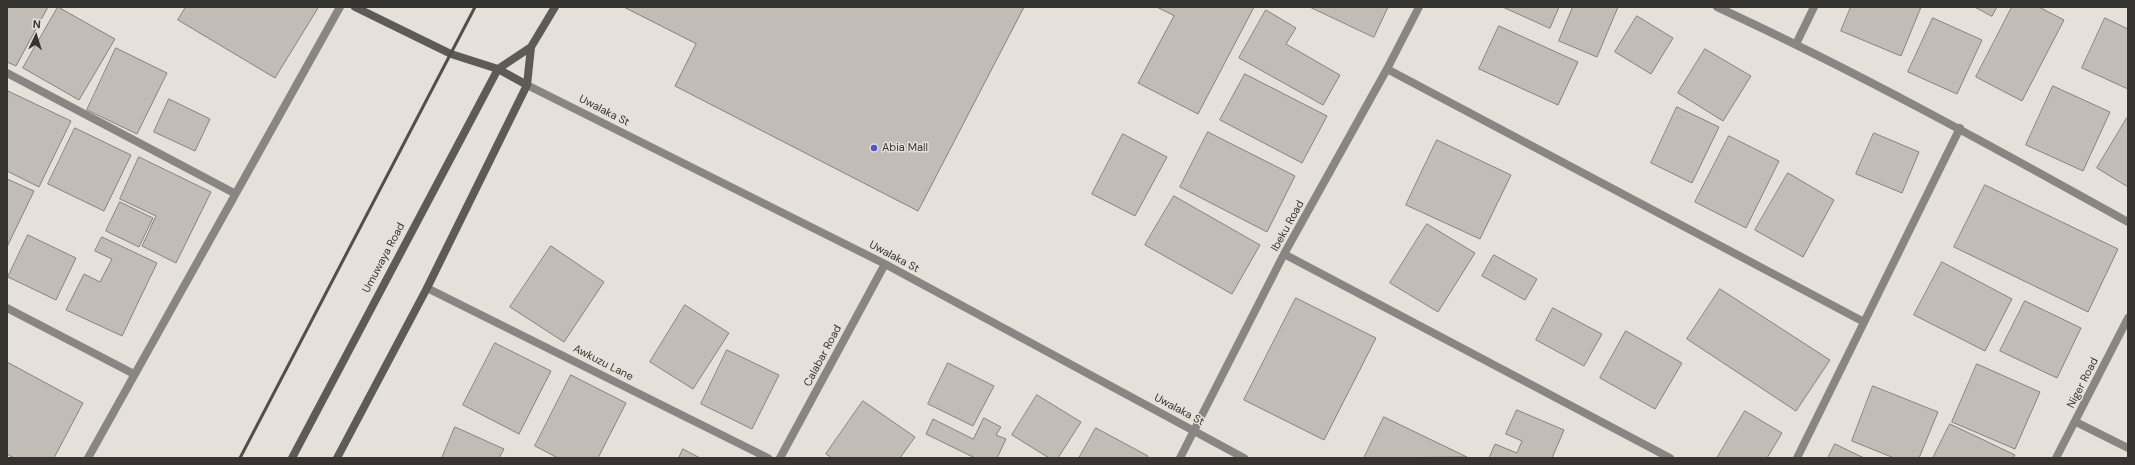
<!DOCTYPE html>
<style>
body{margin:0}
#map{position:relative;width:2135px;height:465px;overflow:hidden;background:#e6e0da;font-family:"DM Sans",sans-serif}
canvas{display:block}
.frame{position:absolute;inset:0;border:8px solid #363431;pointer-events:none}
.north{position:absolute;left:16px;top:16px;width:40px;height:40px;-webkit-text-stroke:3px #e6e0da;paint-order:stroke;rotate:4deg;font-size:11px;font-weight:700;line-height:16px;text-align:center;color:#363431}
.north::after{content:'';display:block;margin:auto;width:14px;height:18px;background:#363431;clip-path:polygon(50% 0,100% 100%,50% 72%,0 100%)}
</style>
<div id="map">
<canvas width="2135" height="465"></canvas>
<div class="frame"></div>
<div class="north">N</div>
</div>
<script>
const context = document.querySelector('canvas').getContext('2d');
context.lineJoin = 'round';
function fill(path, color) { context.fillStyle = color; context.fill(path, 'evenodd'); }
function trace(path, color, width, dash) { context.strokeStyle = color; context.lineWidth = width; context.lineCap = dash ? 'butt' : 'round'; context.setLineDash(dash || []); context.stroke(path); }
function label(font, color, halo, rows, align = 'center') {
  context.font = font + ' "DM Sans",sans-serif'; context.lineWidth = 3; context.setLineDash([]); context.textBaseline = 'middle'; context.strokeStyle = halo; context.fillStyle = color; for (const [text, x, y, turn = 0] of rows) {
    context.save(); context.translate(x, y); context.rotate((+turn || 0) * Math.PI / 180); context.textAlign = isNaN(turn) ? turn : align; if (halo) context.strokeText(text, 0, 0); context.fillText(text, 0, 0); context.restore();
  }
}
const building = new Path2D(`
 M7,7H48L16,66L7,62Z
 M58,7L115,39L79,100L23,68Z
 M186,7H317L318,8L275,78L178,20Z
 M624,7H1024L918,211L675,86L696,44Z
 M1157,7H1254L1198,114L1138,83L1174,16Z
 M1310,7H1388L1374,37Z
 M1503,7H1559L1550,28Z
 M1573,7H1618L1597,57L1559,41Z
 M1851,7H1921L1901,56L1841,31Z
 M1975,7H1997L1992,16Z
 M2012,7H2039L2064,20L2022,101L1976,77Z
 M1266,10L1296,28L1286,44L1340,75L1323,105L1239,58Z
 M1637,16L1673,38L1651,74L1615,52Z
 M1933,18L1982,40L1957,94L1908,72Z
 M2105,18L2128,29V89L2082,68Z
 M1499,26L1578,62L1558,105L1479,69Z
 M116,48L167,73L137,134L87,110Z
 M1705,49L1751,76L1723,121L1678,93Z
 M1245,74L1327,116L1302,163L1220,120Z
 M2053,86L2110,112L2083,171L2026,145Z
 M8,91L71,121L39,187L7,171Z
 M169,99L210,119L195,151L154,132Z
 M1677,107L1719,127L1692,183L1651,163Z
 M2127,118L2128,119V187L2097,168Z
 M75,128L131,155L104,211L48,184Z
 M1208,132L1295,176L1267,232L1180,187Z
 M1874,133L1919,152L1902,193L1856,174Z
 M1123,134L1167,157L1135,216L1092,194Z
 M1729,136L1779,161L1746,228L1695,202Z
 M1437,140L1511,175L1480,239L1406,205Z
 M139,157L211,192L176,263L142,246L156,216L120,199Z
 M1788,173L1834,200L1803,257L1755,230Z
 M7,179L34,191L7,247Z
 M1985,185L2118,249L2088,312L1954,247Z
 M1174,196L1260,245L1232,294L1145,245Z
 M120,202L153,218L139,247L106,231Z
 M1427,224L1475,253L1438,312L1390,283Z
 M28,235L76,258L56,300L8,277Z
 M102,237L157,263L122,336L66,310L84,274L100,282L112,259L95,251Z
 M551,246L604,282L564,342L510,307Z
 M1494,255L1537,279L1525,300L1482,276Z
 M1942,262L2012,299L1985,351L1914,315Z
 M1720,289L1830,360L1796,411L1687,339Z
 M1296,298L1376,338L1324,440L1244,400Z
 M2025,301L2081,328L2057,378L2000,351Z
 M685,305L729,333L693,389L650,362Z
 M1553,308L1602,334L1584,366L1536,340Z
 M1626,331L1682,363L1655,409L1600,378Z
 M495,343L551,371L519,434L463,405Z
 M727,350L779,375L752,429L701,404Z
 M7,362L83,403L54,458H14L7,454Z
 M948,363L994,386L973,426L928,404Z
 M1977,364L2040,392L2015,449L1952,422Z
 M571,375L626,403L598,458H558L535,446Z
 M1873,386L1938,412L1919,458H1894L1852,441Z
 M1037,395L1081,422L1058,458H1049L1012,435Z
 M863,401L915,437L900,458H832L826,454Z
 M1517,410L1564,430L1552,458H1489L1495,444L1517,453L1522,441L1506,434Z
 M1745,411L1782,433L1767,458H1717Z
 M1384,417L1467,457L1364,458Z
 M984,418L1001,427L996,435L1006,439L997,458H975L926,434L933,419L973,439Z
 M1950,424L2015,455L2013,458H1933Z
 M455,427L504,449L499,458H442Z
 M1096,428L1148,456L1147,458H1079Z
 M1835,444L1864,458H1828Z
 M683,449L700,458H679Z`);
fill(building, '#c2bcb7');
trace(building, '#87817c', 1);
trace(new Path2D(`
 M1717,7C1858,72 1993,147 2128,222
 M1796,44L1814,7
 M1387,69L1864,322
 M7,73L234,193
 M527,85L885,264L1244,458
 M1284,254L1670,458
 M427,288L768,458
 M7,308L134,374
 M2076,422L2128,448
 M88,458L340,7
 M780,458L885,264
 M1180,458L1284,254L1387,69L1419,7
 M1797,458L1960,128
 M2056,458L2128,318`), '#888583', 8);
trace(new Path2D(`
 M355,7L451,54L498,69L527,85
 M292,458L498,69L531,47
 M337,458L427,288L527,85L531,47L555,7`), '#5e5a57', 8);
trace(new Path2D(`
 M240,458L475,7`), '#524f4b', 3);
for (const [x, y, r, color] of [
 [874,148,4,"#4f55cc"]
]) { const dot = new Path2D(); dot.arc(x, y, r, 0, 2 * Math.PI); context.fillStyle = color; context.fill(dot); trace(dot, '#e6e0da', 1.5); }
label('11px', '#363431', '#e6e0da', [
 ["Uwalaka St",604,111,27],
 ["Ibeku Road",1288,226,-61],
 ["Uwalaka St",894,257,28],
 ["Umuwaya Road",384,258,-62],
 ["Calabar Road",823,356,-62],
 ["Awkuzu Lane",603,363,27],
 ["Niger Road",2083,383,-63],
 ["Uwalaka St",1179,410,28]
]);
label('11px', '#363431', '#e6e0da', [
 ["Abia Mall",882,148]
], 'left');
</script>
